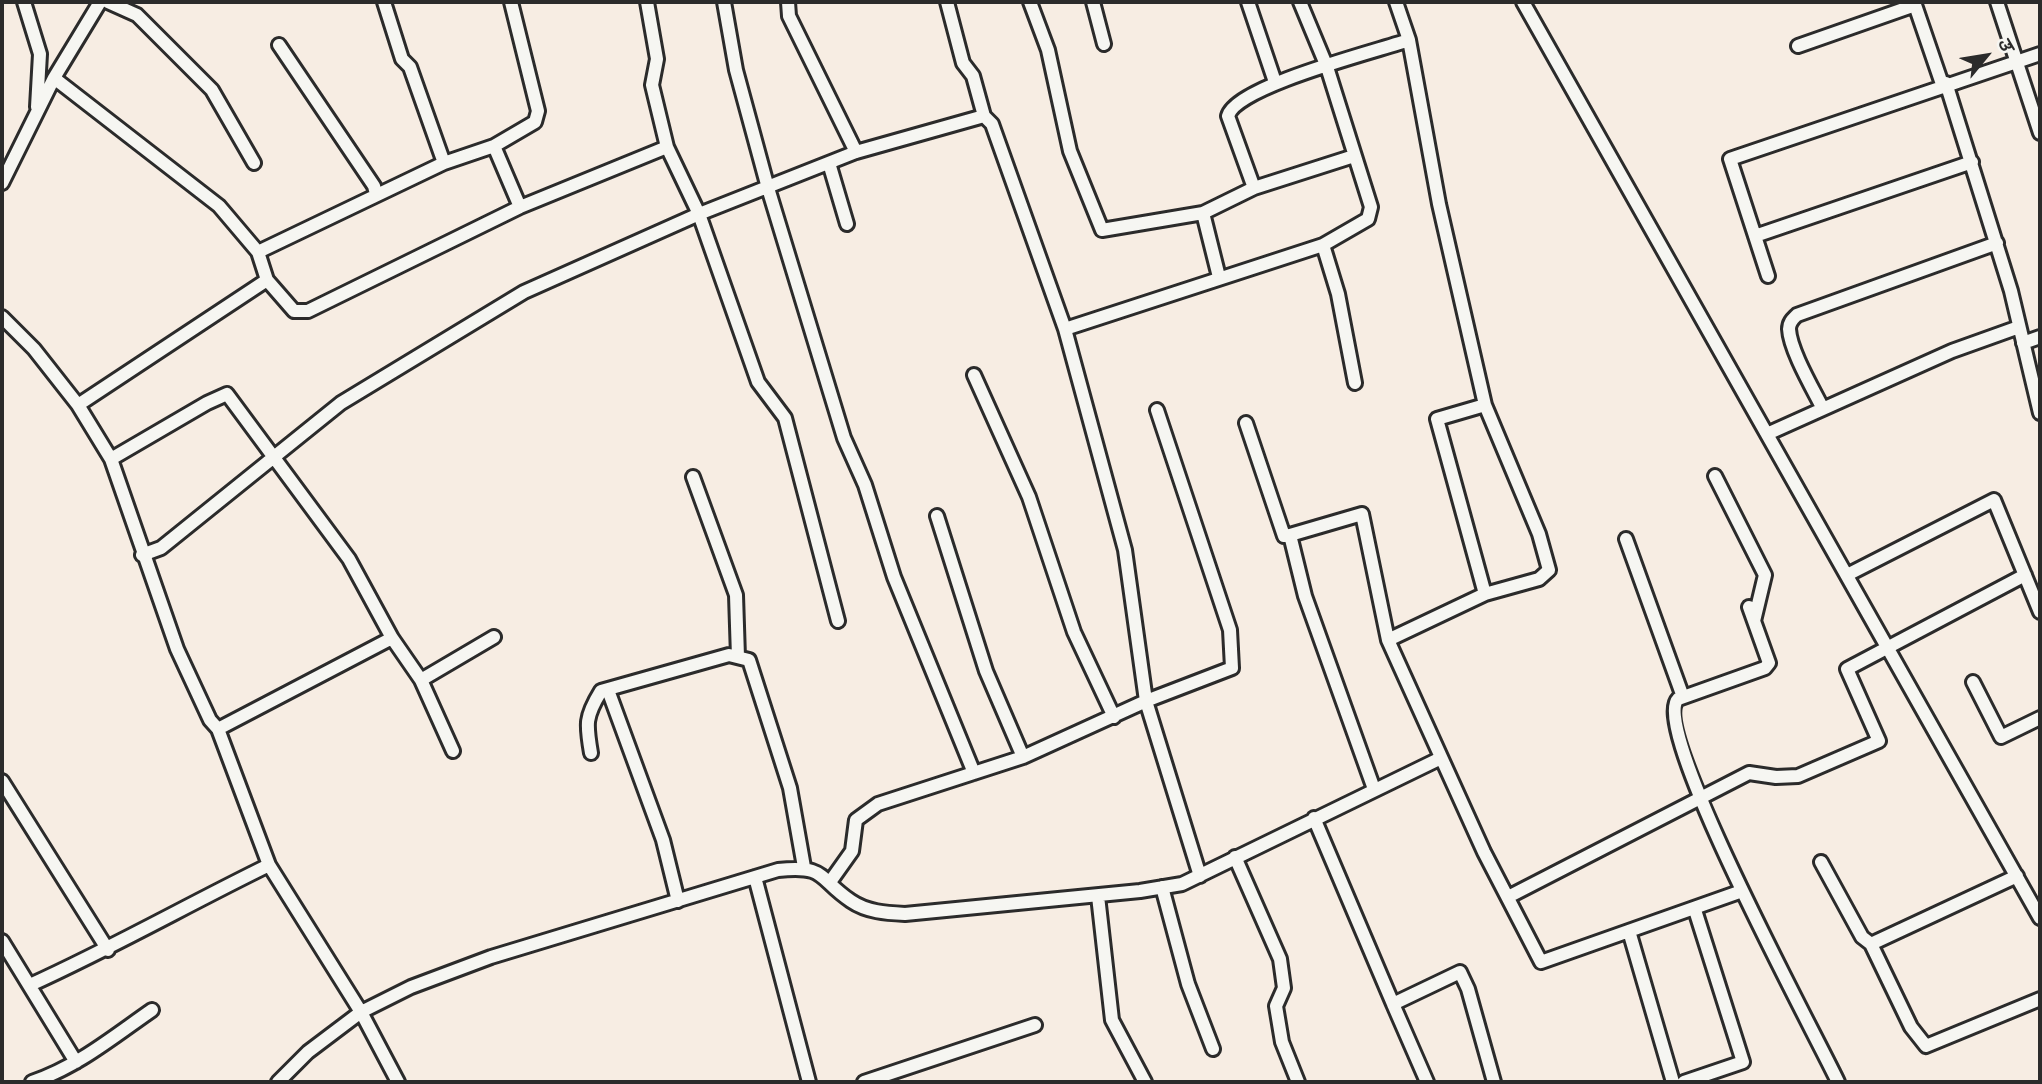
<!DOCTYPE html>
<meta charset="utf-8">
<style>
body{margin:0}
#map{position:relative;width:2042px;height:1084px;overflow:hidden;background:#f7ede3;font-family:Kalam,"Playpen Sans Deva",sans-serif}
canvas{display:block}
.frame{position:absolute;inset:0;border:4px solid #2b2b2b;pointer-events:none}
.north{position:absolute;left:1951px;top:21px;width:70px;height:70px;-webkit-text-stroke:5px #f6f6f2;paint-order:stroke;rotate:60deg;font-size:19px;font-weight:700;line-height:28px;text-align:center;color:#2b2b2b}
.north::after{content:'';display:block;margin:auto;width:24px;height:32px;background:#2b2b2b;clip-path:polygon(50% 0,100% 100%,50% 72%,0 100%)}
</style>
<div id="map">
<canvas width="2042" height="1084"></canvas>
<div class="frame"></div>
<div class="north">उ</div>
</div>
<script>
const context = document.querySelector('canvas').getContext('2d');
context.lineJoin = 'round';
function trace(path, color, width, dash) { context.strokeStyle = color; context.lineWidth = width; context.lineCap = dash ? 'butt' : 'round'; context.setLineDash(dash || []); context.stroke(path); }
const street = new Path2D(`
 M24,2L40,54L37,107
 M108,2L137,15L212,90L254,163
 M384,2L402,59L410,67L444,163
 M647,2L657,59L652,85L667,147L699,214L758,382L785,418L838,621
 M724,2L736,70L768,188L844,438L865,485L894,577L974,773
 M788,2L789,16L856,152
 M947,2L963,63L973,76L984,116L992,124L1065,329L1125,550L1146,701L1200,876
 M1030,2L1048,50L1070,151L1102,230L1203,213L1254,188L1354,156
 M1093,2L1104,44
 M1248,2L1275,82
 M1300,2L1327,67L1371,207L1368,219L1323,245
 M1523,2L2040,918
 M1914,2L1942,84
 M1997,2L2040,133
 M279,45L374,186L376,194
 M1798,46L1915,5
 M54,78L219,206L258,252L267,280L294,311H308L520,207L667,147
 M1946,83L2011,291L2040,413
 M494,146L520,207
 M829,163L847,224
 M2,183L54,78L100,2
 M1254,188L1228,116C1236,86 1377,51 1409,40
 M1203,213L1219,277
 M1755,236L1972,162
 M258,252L444,163L494,146L535,122L538,111L511,2
 M1768,276L1730,159L2040,54
 M2,317L34,349L78,405L111,459L177,649L210,720L218,729L269,865L361,1012L398,1082
 M1065,329L1323,245L1338,294L1355,383
 M2023,343L2040,337
 M974,375L1029,497L1074,632L1114,717
 M78,405L267,280
 M1823,409C1813,389 1790,350 1789,329C1789,322 1793,319 1797,315L1997,243
 M1246,423L1284,536L1290,535
 M1767,434L1952,351L2019,327
 M111,459L207,403L227,394L349,559L392,638L421,680L453,751
 M1715,476L1765,575L1754,621
 M693,477L736,595L738,657
 M937,516L986,671L1023,757
 M1626,539L1683,697
 M142,555L161,548L341,403L524,292L699,214L856,152L984,116
 M1847,575L1994,500L2040,612
 M1485,594L1437,419L1485,405
 M1749,607L1769,663L1765,668L1678,699C1649,728 1816,1035 1838,1082
 M1388,640L1485,594L1539,579L1549,570L1539,534L1485,405L1439,204L1409,40L1396,2
 M421,680L494,637
 M1973,682L2001,737L2040,718
 M608,690L663,840L678,901
 M218,729L392,638
 M591,753C586,724 585,717 601,691L729,655L749,660L790,788L804,867
 M2,781L108,950
 M1374,789L1305,596L1290,535L1362,514L1388,640L1484,852L1541,962L1742,891
 M1314,818L1393,1004L1460,972L1468,989L1494,1082
 M1235,857L1280,959L1284,988L1276,1006L1282,1042L1298,1082
 M1821,862L1862,937L1871,944L1911,1027L1926,1046L2040,999
 M755,877L809,1082
 M830,882L852,851L856,820L878,804L1023,757L1146,701L1232,668L1230,630L1157,410
 M1162,887L1188,984L1213,1049
 M1098,896L1112,1020L1145,1082
 M1508,897L1749,773L1776,777L1798,776L1879,741L1847,669L2025,575
 M1629,931L1673,1082
 M2,941L76,1062
 M1871,944L2017,876
 M30,985C112,948 189,904 269,865
 M1393,1004L1427,1082
 M32,1082C77,1067 113,1037 152,1010
 M278,1082L308,1052L361,1012L411,987L491,957L778,870C827,865 817,878 851,901C867,912 886,913 905,914L1140,891L1182,884L1441,758
 M864,1082L1035,1025
 M1684,1082L1743,1062L1695,910`);
trace(street, '#2b2b2b', 18);
trace(street, '#f6f6f2', 12);
</script>
